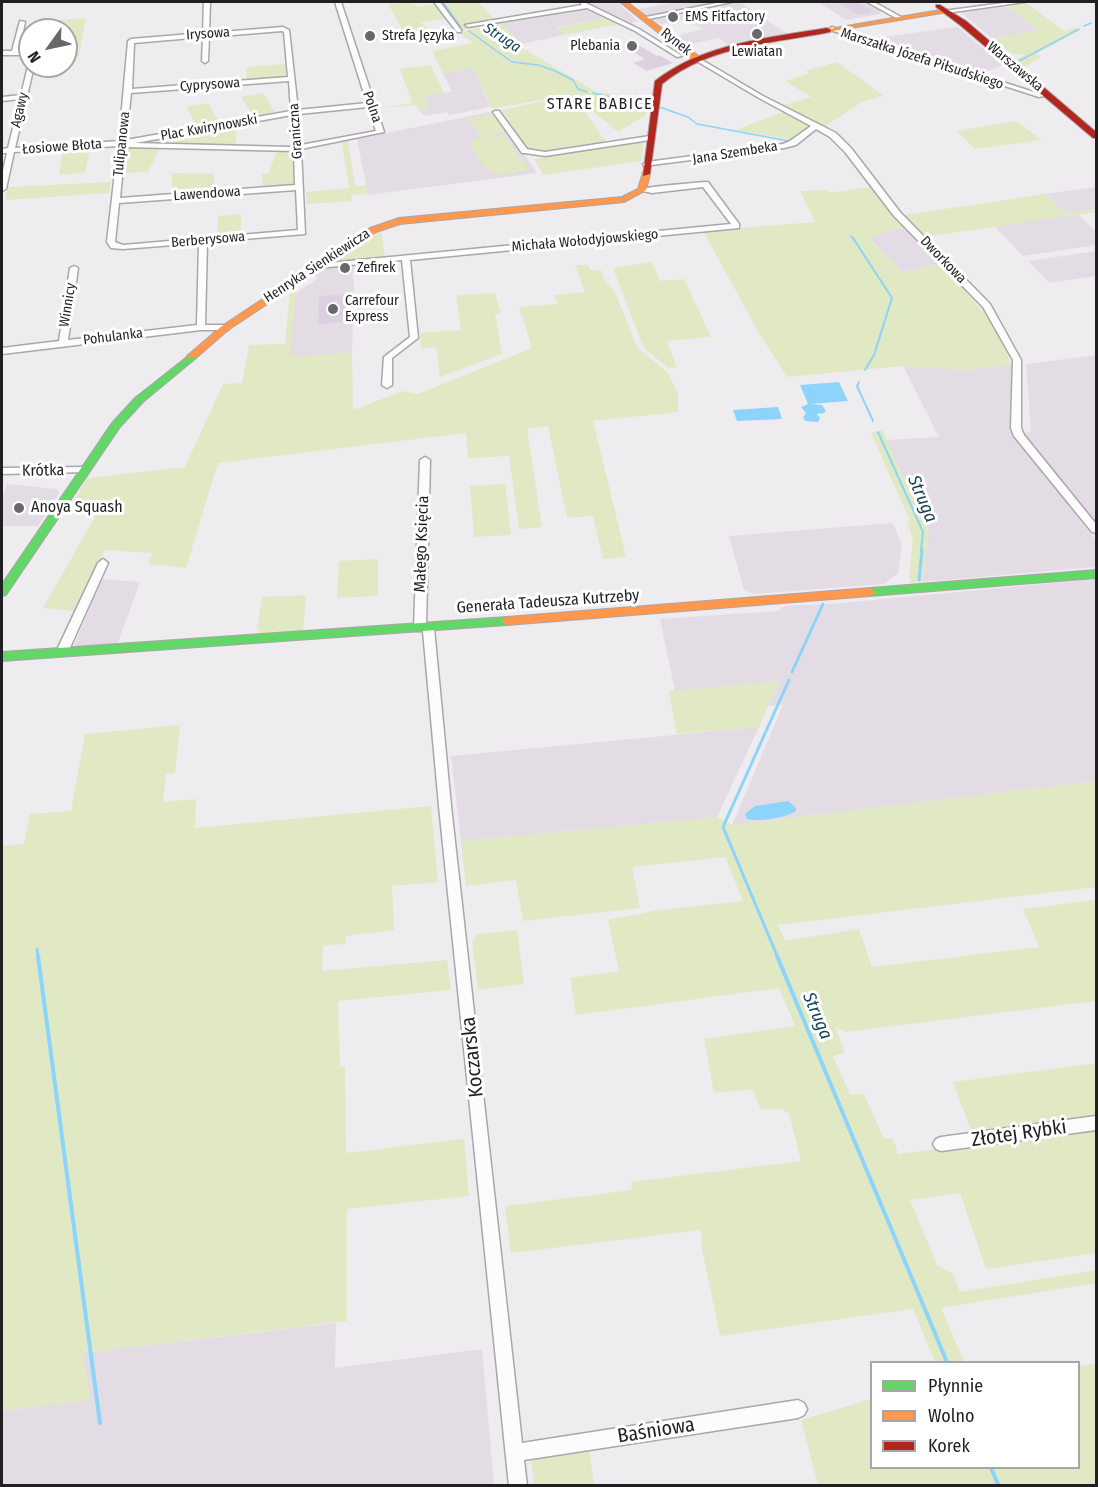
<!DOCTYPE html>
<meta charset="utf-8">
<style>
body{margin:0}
#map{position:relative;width:1098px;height:1487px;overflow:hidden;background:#efecf0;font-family:"Fira Sans Condensed",sans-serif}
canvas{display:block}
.frame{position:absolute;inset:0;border:3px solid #211f22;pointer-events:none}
.legend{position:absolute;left:870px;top:1361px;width:210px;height:108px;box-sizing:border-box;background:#fff;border:2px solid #a6a5a7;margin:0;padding:8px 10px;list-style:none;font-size:18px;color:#211f22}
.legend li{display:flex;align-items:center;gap:12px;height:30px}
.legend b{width:30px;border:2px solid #a6a5a7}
.north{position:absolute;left:18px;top:18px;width:60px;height:60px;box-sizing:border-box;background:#fff;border:2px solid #a6a5a7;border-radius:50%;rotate:237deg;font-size:16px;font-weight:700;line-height:24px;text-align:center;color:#211f22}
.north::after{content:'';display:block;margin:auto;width:21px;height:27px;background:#69676a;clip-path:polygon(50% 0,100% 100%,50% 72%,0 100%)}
</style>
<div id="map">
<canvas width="1098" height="1487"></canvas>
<div class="frame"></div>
<ul class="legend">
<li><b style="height:8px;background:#63d668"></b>Płynnie</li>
<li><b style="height:8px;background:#ff974d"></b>Wolno</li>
<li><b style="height:8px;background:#b3261e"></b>Korek</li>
</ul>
<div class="north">N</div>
</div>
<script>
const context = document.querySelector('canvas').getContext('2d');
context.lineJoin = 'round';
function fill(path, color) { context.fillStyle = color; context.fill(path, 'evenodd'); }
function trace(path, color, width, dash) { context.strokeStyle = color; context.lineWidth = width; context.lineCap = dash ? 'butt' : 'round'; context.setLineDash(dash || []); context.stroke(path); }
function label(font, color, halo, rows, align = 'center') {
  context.font = font + ' "Fira Sans Condensed",sans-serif'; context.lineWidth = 6; context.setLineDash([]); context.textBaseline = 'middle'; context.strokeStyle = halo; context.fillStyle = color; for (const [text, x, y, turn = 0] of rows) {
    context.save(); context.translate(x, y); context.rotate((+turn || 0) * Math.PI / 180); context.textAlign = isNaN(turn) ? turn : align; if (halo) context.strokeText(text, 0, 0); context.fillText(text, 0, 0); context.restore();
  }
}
fill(new Path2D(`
 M594,2H617L638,21L630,24L586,3Z
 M677,2H722L648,16L638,9Z
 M740,2L788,34L729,46L719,38L687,45L675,36L703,29L686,19L660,24L654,20Z
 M818,2H866L881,10L880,14L846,20Z
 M1003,7L1011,9L1039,31L992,38L960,12Z
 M589,9L607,18L557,27L564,35L522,44L500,23Z
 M958,27L1002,65L981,74L875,38Z
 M470,68L475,71L490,107L450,115L447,112L425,116L422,114L419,110L428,108L424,95L452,92L443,74Z
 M495,111L537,173L368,195L357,139Z
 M1096,187V209L1065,213L1045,194Z
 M1078,214L1096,232V245L1023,256L994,226Z
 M898,228L909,230L942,264L902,272L869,238Z
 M1096,251V276L1049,283L1028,261Z
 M355,264V273H352L354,281L352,353L289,356L295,298L300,290L318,278L313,275L327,266Z
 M1096,355V525L1022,433L1031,432L1026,364Z
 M1011,365L1016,433L1022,445L1096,541V567L922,582L929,532L886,440L939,437L903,366L965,370Z
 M7,484L56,489L59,493L38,526H2V499Z
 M893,523L902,544L898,573L884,584L754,594L744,590L729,536Z
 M102,579L140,582L117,645L76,647L75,643Z
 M1096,579V781L732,825L783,705L768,706L779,681L675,691L660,619L778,611L784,606L831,604Z
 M759,727L717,817L461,841L451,756Z
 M336,1323L335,1368L482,1349L494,1485H2V1411L89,1400L83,1353Z`), '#e3dce5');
fill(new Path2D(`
 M413,2L417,7L437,4L446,18L419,23L424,24L431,34L407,38L388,4Z
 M440,2H478L495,20L467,24L469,28L463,31Z
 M1028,4L1065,32L1077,27L1081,30L1035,54L1041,57L1025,67L1016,60L1025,54H1012L992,38L1038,31L1011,9L1003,7Z
 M86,18L79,56L66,57V30H45L47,21Z
 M607,18L619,24L564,35L556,28Z
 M501,24L522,44L519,46L595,91L649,103L646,115L618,132L583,103H579L606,142L541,152L527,149L502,110L547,100L545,99L492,109L475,71L470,68L443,74L432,51L473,43L460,34L471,29Z
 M837,62L884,96L862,102L824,127L781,106L811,97L785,81L810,73L805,71Z
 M285,64L286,75L281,78L247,80L246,67Z
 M431,65L444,93L425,95L429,108L419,110L416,105L376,108L412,103L400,69Z
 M263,93L275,112L253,116L241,97Z
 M208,103L219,122L197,126L186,107Z
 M784,112L813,127L796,140L735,130Z
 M492,114L495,115L505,131L486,135L505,136L529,170C490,177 492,180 470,145L472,140L483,135L479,134L469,119Z
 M1016,121L1042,140L975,149L957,131Z
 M237,124L236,145L137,143L180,134L183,136L182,134L227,126L229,128L228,126Z
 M348,141L355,186L366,185L368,194L351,195L352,201L307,204L306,192L349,188L342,143Z
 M638,142L643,144L641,161L543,175L534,159Z
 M130,148H160L148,172L123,173L125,150Z
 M90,150L85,172L59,175L63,151Z
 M277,151H285L292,155L294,183L289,186L263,188L262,174H268Z
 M172,173L214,174V192L172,195Z
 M111,182L109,193L5,200L8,187Z
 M870,187L909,230L898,228L869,239L902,272L942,264L999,331L1011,365L965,370L903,366L787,377L759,333L703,231L815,222L800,191L828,190L830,193Z
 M1045,194L1065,213L1096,209V212L924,237L905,215Z
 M241,214V235L217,237L218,216Z
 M381,231L385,258L332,262Z
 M652,262L660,281L684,279L711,337L667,341L677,367L669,368L647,351L642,344L613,268Z
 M575,265H588L591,270H601L604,280L614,290L637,347L667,372L678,393V412L593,421L626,557L603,559L593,516L567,518L548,426L527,429L542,527L519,529L509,456L468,458L466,433L218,463L186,568L148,564L152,553L104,550L76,611L43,608L99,510L71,506L87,478L185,467L223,384L242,383L249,345L285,344L290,291L298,292L295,298L290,356L352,353L353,410L403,391L418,394L532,348L519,307L557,304L554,295L585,292Z
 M495,293L501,313L495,314L502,354L440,377L436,347L421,348L420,333L461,330L456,295Z
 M882,430L929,532L922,582L912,583L909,577L913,541L907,521H910L871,433Z
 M505,484L511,535L474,537L470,486Z
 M378,559V596L337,598L339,561Z
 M306,595L303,632L263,634L257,629L262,597Z
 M779,681L759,727L677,734L669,691Z
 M180,725L175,773L166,774L163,802L196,799L195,828L431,806L438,882L392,886L394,930L346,936L345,944L323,946L322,971L447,960L451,990L338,1001L340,1067H345L346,1153L464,1139L469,1196L347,1209V1321L83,1353L90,1400L2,1411V846L24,844L30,814L71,811L85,734Z
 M1096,781V887L778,925L785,941L859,929L872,967L1039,947L1023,909L1096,900V1001L845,1032L835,1026L845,1053L833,1056L850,1095L864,1094L884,1139L893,1138L898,1154L1096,1129V1253L986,1269L960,1193L910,1200L937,1265L953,1274L960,1292L1096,1270V1283L941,1308L964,1362H935L913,1309L720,1336L701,1244V1230L511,1253L505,1206L632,1190L631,1182L801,1161L789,1113L781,1109L761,1110L752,1089L714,1093L704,1039L795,1026L779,988L576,1015L570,978L619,971L608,920L658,910L743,901L725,857L632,867L640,908L523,921L516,880L466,886L461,841L717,817L732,825Z
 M517,930L524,984L478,990L472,941L478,934Z
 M1096,1063V1118L972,1133L953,1082Z
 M1096,1364V1485H818L801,1420L871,1399L872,1468H1078L1079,1366Z
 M589,1449L594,1485H534L531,1459Z`), '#e1e8c4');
fill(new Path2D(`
 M839,382L848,401L810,404L822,405L826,411L824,413L817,414L820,418L818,422L805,421L803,417L806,413L801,407L808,404L800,385Z
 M778,407L782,419L737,421L733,410Z
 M788,801L796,808V811C785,818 761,822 747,819L745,814L755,806Z`), '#8cd4fa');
trace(new Path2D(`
 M443,2L460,26
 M1084,26L1091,23
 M469,31L512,62L538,65L555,71L573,80L578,89L587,92
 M1019,61L1079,29
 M593,93L645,105
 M659,107L688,117L697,124L789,141
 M851,236L854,240`), '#8cd4fa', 1.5);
trace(new Path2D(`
 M853,238L892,298L874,355L865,370
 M859,382L857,386L873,421
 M878,432L923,532L921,551`), '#8cd4fa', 2);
trace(new Path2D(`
 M919,580L922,550
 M792,672L823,604
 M37,949L38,958
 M778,958L723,827L789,680`), '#8cd4fa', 3);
trace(new Path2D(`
 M38,956L100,1423
 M777,956L947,1362
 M991,1468L999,1486`), '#8cd4fa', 4);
fill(new Path2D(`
 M856,2L870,9L873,12L859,15L840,4Z
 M640,46L657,56L659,55L673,63L647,71L633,63L645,59L628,49Z
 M348,294L347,322L318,324L319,296Z`), '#dcd0e1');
const street = new Path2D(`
 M204,2H210L209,33L283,27L289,30L298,110L367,103L335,2H341L384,132L301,149L305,234L207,242L205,325H225L229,328L228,330H201L2,354V348L59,341L70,268L74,266L78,268L68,340L197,325L199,243L123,249L111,248L107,242L118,146L14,152L6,189L2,191V175L7,153H2V149L8,148L20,99L2,101V97L21,95L28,66L30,64V66H34L15,148L119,141L128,41L131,39L203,33ZM282,31L284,32L288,77L132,89L134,43L203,37L202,61L205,63L208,61L209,37ZM289,81L291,111L126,140L131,93ZM368,107L376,131L301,145L299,114ZM292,115L293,146L290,147L135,143ZM125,147L294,151L295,185L120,198ZM296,190L298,230L123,245L115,242L119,203Z
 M434,2H440L461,30V32H457Z
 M580,2H584L639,29L682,56L677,57L635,31L587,8L468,27L465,25L582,5Z
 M722,2H732L644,20L641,18Z
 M867,2H874L903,18L898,19Z
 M1011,2H1025L946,13L943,11Z
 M20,21L25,22L19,51H30V55H2V51H12Z
 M832,27L1043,95L1044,96L1039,97L830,30L829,29Z
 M697,57L763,96L836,133L851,148L900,212L990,304L1021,360V428L1024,435L1096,524V533L1092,532L1014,436L1011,428L1013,360L983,307L894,216L845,152L830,137L816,129L796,145L784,148L644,166L643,164L647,162L783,144L790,141L811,126L759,98L695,60V58Z
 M495,111H499L527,149L545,152L650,136L654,138L650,140L545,156L525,153H522L493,112Z
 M705,182H708L739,224V228L410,260L418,338L392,358V385L387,388L382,385L384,357L410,337L402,260L318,268L314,266L318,264L731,224L703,187L652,193L638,190C643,187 694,183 705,182Z
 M425,457L430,460L426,625H432L434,628L451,806L522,1443L798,1400L804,1403L807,1409L804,1415L798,1418L524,1460L527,1486H509L439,806L423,631H416L414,628L420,460Z
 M85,467L90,470L88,472L2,474V468Z
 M103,559L108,563L68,652L66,655H58L56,652L98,563Z
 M1096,1116V1130L941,1151L936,1149L933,1144L936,1139L941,1137Z`);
const fast = new Path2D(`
 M192,353L196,354V358L143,402L120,427L6,595L2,596V584L112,423L135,398Z
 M1096,570V578L870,596L864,592L870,588Z
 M507,617L513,621L507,625L2,661V652Z`);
const slow = new Path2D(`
 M620,2H627L700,57V61H694Z
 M946,9L948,10V12L827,32L823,30Z
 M643,172L650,174L646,190L624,202L400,224L376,232L228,330L196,358H188L187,356L222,326L370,228L399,218L622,197L638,189Z
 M870,588L876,592L870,596L507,625L501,621L507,617Z`);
const jam = new Path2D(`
 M936,5H940L966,21L1096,132V138H1093L960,25L936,7Z
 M827,28L831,30L830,32C771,44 710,45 662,84L650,174L643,176L655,81C704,43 768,38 827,28Z`);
trace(street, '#a9a7aa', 3);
trace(fast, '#a9a7aa', 2);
trace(slow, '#a9a7aa', 2);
trace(jam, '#a9a7aa', 2);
fill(street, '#fdfcfd');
fill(fast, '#63d668');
fill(slow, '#ff974d');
fill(jam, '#b3261e');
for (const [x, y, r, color] of [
 [673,17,6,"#69676a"],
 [757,34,6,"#69676a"],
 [370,36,6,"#69676a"],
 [632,46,6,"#69676a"],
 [345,268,6,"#69676a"],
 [333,309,6,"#69676a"],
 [19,508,6,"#69676a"]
]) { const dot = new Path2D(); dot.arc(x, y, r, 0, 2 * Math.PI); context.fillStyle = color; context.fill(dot); trace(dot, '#fff', 2); }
label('14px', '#211f22', '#fff', [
 ["EMS Fitfactory",685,17],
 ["Strefa Języka",382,36],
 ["Plebania",620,46,"right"],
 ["Lewiatan",757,52,"center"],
 ["Zefirek",357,268],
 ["Carrefour",345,301],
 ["Express",345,317]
], 'left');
label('14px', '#211f22', '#fff', [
 ["Irysowa",208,34,-4],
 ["Rynek",676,42,38],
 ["Marszałka Józefa Piłsudskiego",922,59,18],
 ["Warszawska",1015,67,40],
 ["Cyprysowa",210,85,-4],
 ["Polna",372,107,71],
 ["Agawy",20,110,-77],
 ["Plac Kwirynowski",209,128,-10],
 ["Graniczna",296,131,-94],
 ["Tulipanowa",122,144,-84],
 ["Łosiowe Błota",62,147,-4],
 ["Jana Szembeka",735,153,-9],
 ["Lawendowa",207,194,-4],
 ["Berberysowa",208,240,-5],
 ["Michała Wołodyjowskiego",585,241,-5],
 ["Dworkowa",943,260,46],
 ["Henryka Sienkiewicza",317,266,-33],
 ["Winnicy",68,305,-81],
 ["Pohulanka",113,337,-7]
]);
label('italic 15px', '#164258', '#fff', [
 ["Struga",502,38,33]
]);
context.letterSpacing = '1.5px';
label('16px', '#211f22', '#fff', [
 ["STARE BABICE",600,105]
]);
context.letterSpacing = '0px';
label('16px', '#211f22', '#fff', [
 ["Krótka",43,471,-1],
 ["Małego Księcia",422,544,-88],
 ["Generała Tadeusza Kutrzeby",548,602,-4]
]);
label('16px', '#211f22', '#fff', [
 ["Anoya Squash",31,508]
], 'left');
label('italic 18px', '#164258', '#fff', [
 ["Struga",922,499,67],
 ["Struga",817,1016,67]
]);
label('20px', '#211f22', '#fff', [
 ["Koczarska",473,1057,-96],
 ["Złotej Rybki",1019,1134,-8],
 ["Baśniowa",656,1431,-9]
]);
</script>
